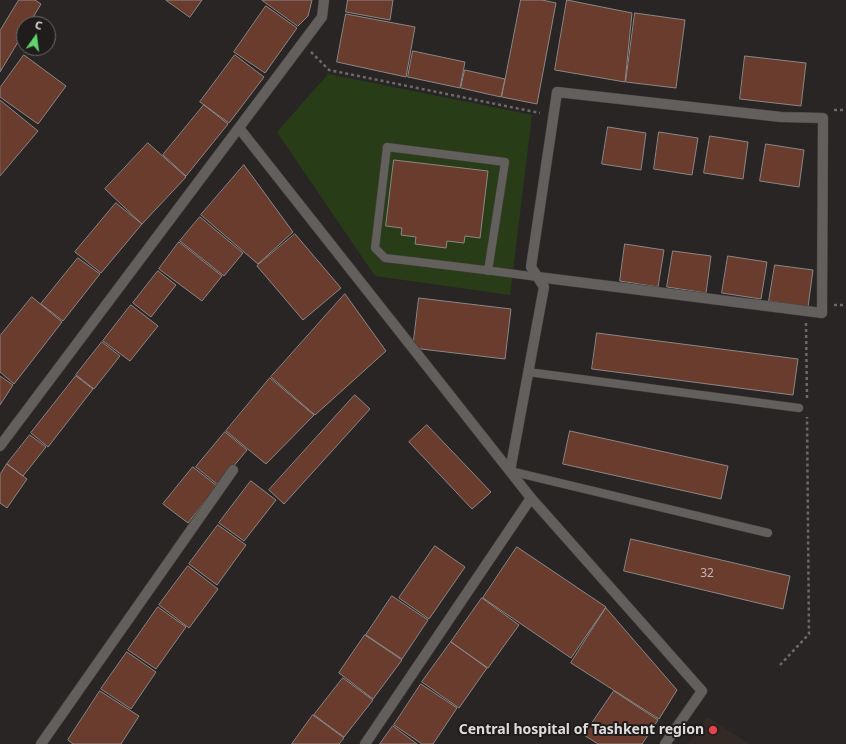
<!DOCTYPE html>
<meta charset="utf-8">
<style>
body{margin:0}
#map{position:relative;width:846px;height:744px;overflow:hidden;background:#282524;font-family:"Noto Sans",sans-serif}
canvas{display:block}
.north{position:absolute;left:16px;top:16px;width:40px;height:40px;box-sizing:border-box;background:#1f1c1b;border:1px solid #6c6968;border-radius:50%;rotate:14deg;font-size:11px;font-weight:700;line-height:16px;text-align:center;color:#dfdddc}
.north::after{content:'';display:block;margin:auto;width:14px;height:18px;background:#5fd56b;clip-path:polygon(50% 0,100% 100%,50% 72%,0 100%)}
</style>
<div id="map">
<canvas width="846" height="744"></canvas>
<div class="north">С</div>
</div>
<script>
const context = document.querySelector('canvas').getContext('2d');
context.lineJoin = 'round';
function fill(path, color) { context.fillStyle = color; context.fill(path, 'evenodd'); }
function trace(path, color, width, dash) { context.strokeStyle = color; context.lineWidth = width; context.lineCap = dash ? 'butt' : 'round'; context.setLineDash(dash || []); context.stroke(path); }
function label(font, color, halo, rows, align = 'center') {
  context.font = font + ' "Noto Sans",sans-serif'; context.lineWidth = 4; context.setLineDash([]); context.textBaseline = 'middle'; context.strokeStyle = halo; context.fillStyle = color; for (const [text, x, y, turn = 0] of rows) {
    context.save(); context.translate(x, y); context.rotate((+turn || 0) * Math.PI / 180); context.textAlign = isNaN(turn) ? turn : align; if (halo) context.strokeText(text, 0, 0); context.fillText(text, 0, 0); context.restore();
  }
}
fill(new Path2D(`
 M707,717L750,744H688Z`), '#332a25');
fill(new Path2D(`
 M328,74L532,115L510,295L375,276L277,132Z`), '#283d17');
const building = new Path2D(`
 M19,0H35L41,4L29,24H24V32L0,72V31Z
 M166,0H202L190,17Z
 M262,0H312L308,16L298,26Z
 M348,0H393L390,20L346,12Z
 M521,0H542L556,3L537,104L502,97Z
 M567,0L632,13L625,82L555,70Z
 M266,6L297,28L265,73L234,52Z
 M635,13L685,20L676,88L626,82Z
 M346,14L415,27L406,77L337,62Z
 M413,51L465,62L460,88L408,77Z
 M24,55L66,86L38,124L0,97V88Z
 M235,55L264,77L229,123L200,102Z
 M745,56L806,63L801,106L740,99Z
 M465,70L505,79L501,97L461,88Z
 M0,100L38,131L0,176Z
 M204,105L228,124L186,176L163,155Z
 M608,127L646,133L641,170L602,164Z
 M659,132L698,138L692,175L654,169Z
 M710,136L748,142L743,179L704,173Z
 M148,143L186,177L142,224L105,189Z
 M766,144L804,150L799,187L760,181Z
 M394,160L488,171L480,238L465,236L464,243L447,241L446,248L415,244L416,237L401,235L402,228L386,226Z
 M244,165L293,232L258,264L201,215Z
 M116,203L142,224L101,273L75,252Z
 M200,217L243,253L224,276L180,241Z
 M295,234L341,288L303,320L257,266Z
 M179,242L222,276L202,301L159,269Z
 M625,244L664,250L658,287L620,281Z
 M673,251L711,256L706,293L667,287Z
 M728,256L767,262L761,299L722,293Z
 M78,258L100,274L63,321L41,304Z
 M775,265L813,270L808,307L769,301Z
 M158,271L176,285L151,317L133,303Z
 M345,294L386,351L315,415L271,377Z
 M32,297L62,322L14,384L0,372V336Z
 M419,298L511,309L505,359L413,348Z
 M131,305L158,326L130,361L103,341Z
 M597,333L798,359L793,395L592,369Z
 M102,342L120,356L94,389L76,375Z
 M0,376L13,385L0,405Z
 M76,376L93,389L48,447L31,433Z
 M270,378L314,415L266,464L226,431Z
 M355,395L370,409L284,504L269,490Z
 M427,425L491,492L472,509L409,442Z
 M570,431L728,466L721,499L563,464Z
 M225,432L247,450L218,485L196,467Z
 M30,435L46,447L23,476L7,464Z
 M7,464L27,479L7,508L0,503V475Z
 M193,467L217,486L188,523L163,504Z
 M251,481L276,500L244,541L219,523Z
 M218,525L246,545L217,585L189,564Z
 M631,539L790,576L783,609L624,571Z
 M435,546L465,567L429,619L399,598Z
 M517,547L606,607L571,658L483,598Z
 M188,566L218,589L189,628L159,605Z
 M392,596L428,620L402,659L366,635Z
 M482,598L519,625L488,668L451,642Z
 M158,607L186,627L156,669L128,650Z
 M606,608L677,690L659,719L571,663Z
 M365,635L402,660L373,699L339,673Z
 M451,642L487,668L459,708L422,682Z
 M127,652L156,672L131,709L101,689Z
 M343,678L373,700L344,737L314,715Z
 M421,684L457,708L433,744H422L394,725Z
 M100,691L139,716L121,744H73L68,740Z
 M614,691L658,720L642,744H598L584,735Z
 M313,715L344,738L339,744H292Z
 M393,726L417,744H380Z`);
fill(building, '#693c2e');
trace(building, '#8b8786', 1);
const lane = new Path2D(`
 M488,271L505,162L387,147L375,248L385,258C436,264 487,270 538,277
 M528,372L799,408
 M510,471L768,533`);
const street = new Path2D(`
 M239,128L531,498L702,691L665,744
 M0,446L322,17L324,0
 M510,471L544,287L531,267L557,92L781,117L823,118L822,313L538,277
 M41,744L233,470
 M365,744L531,498`);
trace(lane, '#42403f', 9);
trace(street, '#42403f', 11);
trace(new Path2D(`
 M311,52L329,70L540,113
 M834,110H846
 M834,305H846
 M806,323L807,398
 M780,665L809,634L807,417`), '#6c6a69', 2.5, [3, 3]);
trace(lane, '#625f5d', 8);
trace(street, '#625f5d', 10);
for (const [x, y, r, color] of [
 [713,730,5,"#e0444e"]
]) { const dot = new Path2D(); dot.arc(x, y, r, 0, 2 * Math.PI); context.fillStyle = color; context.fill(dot); trace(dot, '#1f1c1b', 1.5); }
label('12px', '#c2b5b0', null, [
 ["32",707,574]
]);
label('bold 14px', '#dfdddc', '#1f1c1b', [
 ["Central hospital of Tashkent region",704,730]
], 'right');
</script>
